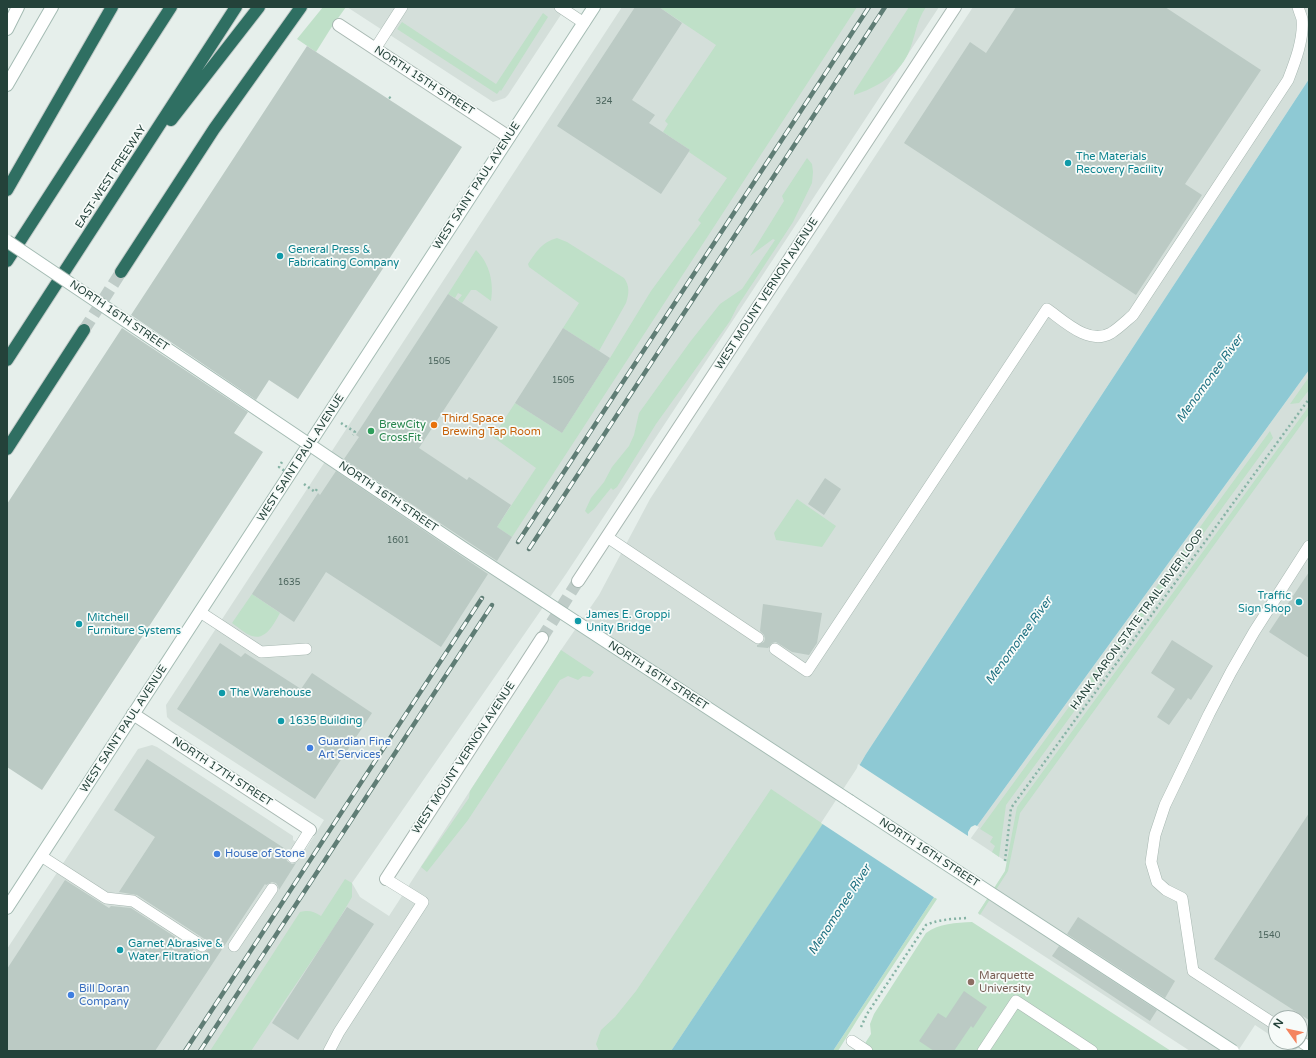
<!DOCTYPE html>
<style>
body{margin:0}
#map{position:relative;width:1316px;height:1058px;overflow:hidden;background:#e6efeb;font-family:"Varela Round",sans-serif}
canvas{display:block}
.frame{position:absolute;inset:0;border:8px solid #24423a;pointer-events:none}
.north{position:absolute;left:1268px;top:1010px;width:40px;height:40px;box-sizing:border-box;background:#f7fbf9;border:1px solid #a3b1ad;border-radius:50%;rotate:303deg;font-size:11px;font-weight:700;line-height:16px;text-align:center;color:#24423a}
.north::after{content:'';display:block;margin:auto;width:14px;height:18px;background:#f4845f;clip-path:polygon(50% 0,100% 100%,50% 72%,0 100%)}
</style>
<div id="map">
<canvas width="1316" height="1058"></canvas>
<div class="frame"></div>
<div class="north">N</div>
</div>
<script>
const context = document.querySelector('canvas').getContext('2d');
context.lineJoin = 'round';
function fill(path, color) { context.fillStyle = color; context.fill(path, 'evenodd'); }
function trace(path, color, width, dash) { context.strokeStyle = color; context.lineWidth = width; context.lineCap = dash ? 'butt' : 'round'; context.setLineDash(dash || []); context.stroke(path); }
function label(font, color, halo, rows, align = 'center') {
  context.font = font + ' "Varela Round",sans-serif'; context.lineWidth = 3.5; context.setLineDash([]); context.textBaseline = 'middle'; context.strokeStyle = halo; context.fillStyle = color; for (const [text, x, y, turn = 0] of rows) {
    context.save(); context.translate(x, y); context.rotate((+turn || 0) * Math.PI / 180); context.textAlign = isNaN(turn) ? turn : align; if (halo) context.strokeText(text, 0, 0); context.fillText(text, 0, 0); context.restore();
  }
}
fill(new Path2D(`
 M347,7H566L508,95L505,98L493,102Z
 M622,7H939L566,574L352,883L360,897L389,916L561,650L599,595L650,499L973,7H1309V79L866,754L859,766L860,767L671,1051H7V949L138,749L152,745L157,747L293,836V840L306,849L324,820L171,721L167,717L166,705Z
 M1309,370V1051H1304L1298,1048L1294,1051L1280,1042H1300V1018H1276V1039L1255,1025L1238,1051H1190L978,913L1005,872L1007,862L969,837Z`), '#d4dfda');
fill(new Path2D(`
 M323,7H346L331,28L316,52L297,39Z
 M659,7H857L512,537L497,527L536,468L493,437L515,403L562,433L610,358L651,291L701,223L698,220L727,178L689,152L690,150L663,132L668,124L665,121L716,45Z
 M909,7H926C916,21 915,39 908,54C898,75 876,88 854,95V92Z
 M543,13L548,17L501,91L500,90L497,94L397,29L402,22L496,84Z
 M807,158L812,164L813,172L812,183L793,222L737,307L730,321L656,424L617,487L613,490L611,488L594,509L588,514L585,511L591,498L604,482L612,467L629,446L634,435L639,413L690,342L720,304L742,289L775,240L773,239L750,256L784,201L782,196Z
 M557,238L567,242L624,278C630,286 629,294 626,303L599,351L563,328L579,303L529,267L528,264C536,252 542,242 557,238Z
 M476,250C490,264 494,283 491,301L476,290H471L462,303L458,300L462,295L458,293L455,298L448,294Z
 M1309,377V390L1299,403L1290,404Z
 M1309,406V414L1020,813L1008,871L980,915L978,913L1005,871L1017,807Z
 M1270,431L1273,438L1006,805L999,857L992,852L995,846L990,842L993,837L980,829Z
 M797,499L836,526L822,547L776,540L774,533Z
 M252,594L280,613C275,622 266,641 252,636C245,634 238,627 232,623Z
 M561,650L594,672L590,677L583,676L578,680L568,676L560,680L468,820L427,872L421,867L469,798L470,791Z
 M771,789L823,824L671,1051H599L596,1044L601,1030L615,1017L636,991Z
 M345,879L352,883V897L335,926L251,1051H210L300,912C309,910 313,911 321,916Z
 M934,897L937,899L859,1017L838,1051H833Z
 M972,922L1171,1051H860L871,1034L870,1024L874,1014L926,933C939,923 956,923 972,922Z`), '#bfe0c8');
fill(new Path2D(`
 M1309,79V370L969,837L934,897L833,1051H671L860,768L859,766L866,754Z`), '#8ec9d4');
fill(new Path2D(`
 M858,764L968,836V832L971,827L975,825L979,827L971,838L935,898L821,823L857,768Z`), '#e6efeb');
fill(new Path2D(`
 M635,7H659L682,23L632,100L655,115L649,123L690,150L661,194L557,126Z
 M1016,7H1165L1261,70L1185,184L1202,195L1136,295L904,143L970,42L986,53Z
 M307,46L462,147L298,399L269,380L256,400L131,315Z
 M448,294L498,327L419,448L467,480L469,477L511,505L497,527L512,537L497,561L344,459L359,437L356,435Z
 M122,328L248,412L234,433L263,452L42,790L7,767V504Z
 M563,328L610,358L562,433L515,403Z
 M336,471L488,574L441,647L326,572L294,622L252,594L318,493L320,495Z
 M825,478L841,489L824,515L808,504Z
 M1309,572V658L1269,632Z
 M763,604L822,613L817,643L809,655L792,652L776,642L772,643L768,648L757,647V645L764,642L765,639L764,635L760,631Z
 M1172,640L1213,666L1191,700L1188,698L1169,725L1157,717L1175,689L1151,673Z
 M220,643L241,657L245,653L301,689L312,673L372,713L315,799L177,709Z
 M147,759L287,850L286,852L287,853L286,857L287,861L292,864L296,863L279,890L278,886L276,883L272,882L266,885L265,884L155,1051H7V969L65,880L109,908L111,906L131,908L198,952H205L208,949V943L206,940L137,895L119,892L155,837L114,810Z
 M1309,813V1020L1214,959Z
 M347,907L374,924L298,1040L272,1023Z
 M1078,917L1175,981L1165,998L1067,934Z
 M1059,946L1157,1010L1150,1021L1052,956Z
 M964,991L987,1007L973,1028L971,1026L954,1051H934L919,1041L938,1013L946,1018Z`), '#bbcac4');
trace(new Path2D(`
 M542,638L578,581`), '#bfccc8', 12, [12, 6]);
trace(new Path2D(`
 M84,330L121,272`), '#bfccc8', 12, [12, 6]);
const lane = new Path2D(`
 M560,7L584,23
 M375,49L402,7
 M607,537L758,638
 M200,612L261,652L306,649
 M775,649L807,671L1047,309C1064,321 1089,346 1111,333C1119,328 1126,321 1133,315L1288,80C1295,62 1304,39 1302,19C1301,15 1299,11 1298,7
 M41,856L106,898L133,901L202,946
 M293,857L310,830
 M234,946L272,889
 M1276,1025L1193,971L1182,898L1166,890L1157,882L1151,862L1155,835L1165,805L1209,714L1231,672L1254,632L1309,546
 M852,1041L867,1051
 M1300,1041L1309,1047
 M329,1051L339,1032L423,902L386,879
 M983,1051L1016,1001L1092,1051`);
const street = new Path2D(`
 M339,25L509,137
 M578,581L955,7
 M133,714L310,830
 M386,879L542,638`);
const secondary = new Path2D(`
 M7,29L18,7
 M7,85L52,7
 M850,801L940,860
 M7,908L594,7`);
const highway = new Path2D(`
 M171,120L259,7
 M7,190L112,7
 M7,261L171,7
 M121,272L214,129L301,7
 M7,360L236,7
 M7,449L84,330`);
trace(lane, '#a8b8b2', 12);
trace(street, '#a8b8b2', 14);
trace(secondary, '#a4bbb3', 14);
trace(highway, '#c2cac8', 14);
trace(new Path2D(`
 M389,97L393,100
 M341,423L355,432L353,435
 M304,484L315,492L317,489
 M1005,861L1011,808L1309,399
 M861,1027L867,1014L926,925C940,919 952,919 967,918`), '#86b3a5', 2.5, [2, 3]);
trace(lane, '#fff', 11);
trace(street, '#fff', 12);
trace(secondary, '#fff', 12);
trace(highway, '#2f6f62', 12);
const rail = new Path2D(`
 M518,542L869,7
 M529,549L885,7
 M185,1051L482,598
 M200,1051L492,605`);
trace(rail, '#5f7d75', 4.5);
trace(rail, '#f7fbf9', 3, [9]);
const secondaryBridge = new Path2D(`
 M7,241L463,548L850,801
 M940,860L1233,1051`);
trace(secondaryBridge, '#a4bbb3', 14, []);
trace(new Path2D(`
 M282,462L279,467L292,476`), '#86b3a5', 2.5, [2, 3]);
trace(secondaryBridge, '#fff', 12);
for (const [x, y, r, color] of [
 [1068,163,4,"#0f9aa8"],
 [280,256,4,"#0f9aa8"],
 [434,425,4,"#e8710a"],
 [371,431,4,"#2e9e5b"],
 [1299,602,4,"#0f9aa8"],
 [578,621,4,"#0f9aa8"],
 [79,624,4,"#0f9aa8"],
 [222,693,4,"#0f9aa8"],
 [281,721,4,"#0f9aa8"],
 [310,748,4,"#3f7fe0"],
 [217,854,4,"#3f7fe0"],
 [120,950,4,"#0f9aa8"],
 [971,982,4,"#8d6e63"],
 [71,995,4,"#3f7fe0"]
]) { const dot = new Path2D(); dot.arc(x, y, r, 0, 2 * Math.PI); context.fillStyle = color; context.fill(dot); trace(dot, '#f7fbf9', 1.5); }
label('9px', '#4a645c', null, [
 ["324",604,102],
 ["1505",439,362],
 ["1505",563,381],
 ["1601",398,541],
 ["1635",289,583],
 ["1540",1269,936]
]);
label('11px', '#24423a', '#f7fbf9', [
 ["NORTH 15TH STREET",424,81,33],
 ["EAST-WEST FREEWAY",111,177,-57],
 ["WEST SAINT PAUL AVENUE",477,186,-57],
 ["WEST MOUNT VERNON AVENUE",767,294,-57],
 ["NORTH 16TH STREET",119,316,34],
 ["WEST SAINT PAUL AVENUE",301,458,-57],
 ["NORTH 16TH STREET",388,497,34],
 ["HANK AARON STATE TRAIL RIVER LOOP",1138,620,-54],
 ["NORTH 16TH STREET",658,676,33],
 ["WEST SAINT PAUL AVENUE",124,729,-57],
 ["WEST MOUNT VERNON AVENUE",464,758,-57],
 ["NORTH 17TH STREET",222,772,33],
 ["NORTH 16TH STREET",929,853,33]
]);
label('11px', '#0d838f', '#f7fbf9', [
 ["The Materials",1076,157],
 ["Recovery Facility",1076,170],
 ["General Press &",288,250],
 ["Fabricating Company",288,263],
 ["Traffic",1291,596,"right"],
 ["Sign Shop",1291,609,"right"],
 ["James E. Groppi",586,615],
 ["Unity Bridge",586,628],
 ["Mitchell",87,618],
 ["Furniture Systems",87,631],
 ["The Warehouse",230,693],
 ["1635 Building",289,721],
 ["Garnet Abrasive &",128,944],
 ["Water Filtration",128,957]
], 'left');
label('11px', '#c56008', '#f7fbf9', [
 ["Third Space",442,419],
 ["Brewing Tap Room",442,432]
], 'left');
label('11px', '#27864d', '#f7fbf9', [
 ["BrewCity",379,425],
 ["CrossFit",379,438]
], 'left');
label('11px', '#366cbe', '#f7fbf9', [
 ["Guardian Fine",318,742],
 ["Art Services",318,755],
 ["House of Stone",225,854],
 ["Bill Doran",79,989],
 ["Company",79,1002]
], 'left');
label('11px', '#785e54', '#f7fbf9', [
 ["Marquette",979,976],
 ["University",979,989]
], 'left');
label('italic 12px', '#1c6f80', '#f7fbf9', [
 ["Menomonee River",1210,379,-54],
 ["Menomonee River",1019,641,-54],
 ["Menomonee River",840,910,-57]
]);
</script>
